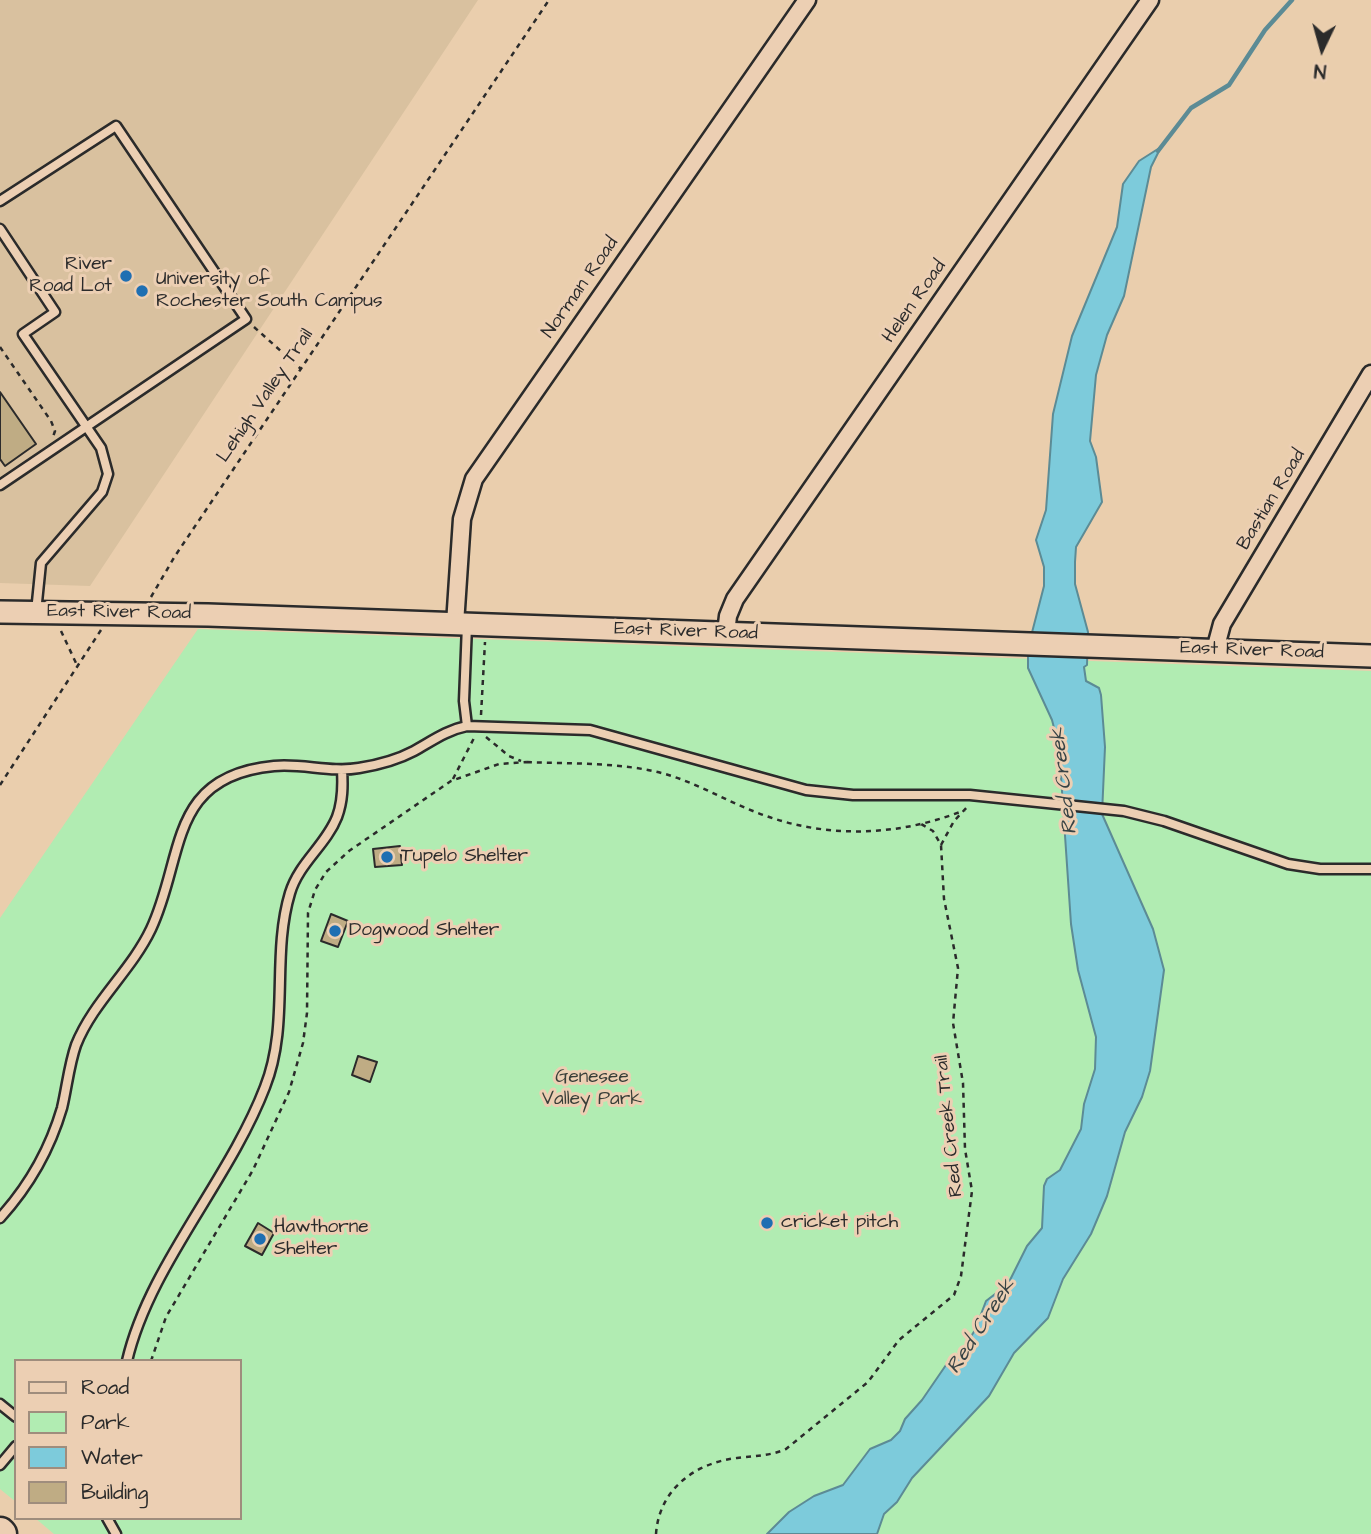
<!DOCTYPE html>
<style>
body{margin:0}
#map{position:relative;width:1371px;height:1534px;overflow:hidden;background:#eacead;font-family:"Architects Daughter",sans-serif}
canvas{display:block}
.legend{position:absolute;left:14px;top:1359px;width:228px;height:161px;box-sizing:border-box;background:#eccfb3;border:2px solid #9f8d7d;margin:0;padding:9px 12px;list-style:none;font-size:21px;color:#2b2b2b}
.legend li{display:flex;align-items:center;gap:14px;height:35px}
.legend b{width:35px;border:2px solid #9f8d7d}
.north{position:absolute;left:1287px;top:14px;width:70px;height:70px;-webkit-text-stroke:5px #eccfb3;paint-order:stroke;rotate:185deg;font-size:19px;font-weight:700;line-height:28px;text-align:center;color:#2b2b2b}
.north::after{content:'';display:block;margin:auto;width:24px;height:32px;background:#2b2b2b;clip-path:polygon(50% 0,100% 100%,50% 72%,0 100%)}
</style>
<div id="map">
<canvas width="1371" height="1534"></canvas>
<ul class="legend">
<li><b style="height:9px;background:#eccfb3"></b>Road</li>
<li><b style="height:19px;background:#b1ecb2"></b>Park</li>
<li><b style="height:19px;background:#7dcbdb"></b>Water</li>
<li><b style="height:19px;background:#bfac84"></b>Building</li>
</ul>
<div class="north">N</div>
</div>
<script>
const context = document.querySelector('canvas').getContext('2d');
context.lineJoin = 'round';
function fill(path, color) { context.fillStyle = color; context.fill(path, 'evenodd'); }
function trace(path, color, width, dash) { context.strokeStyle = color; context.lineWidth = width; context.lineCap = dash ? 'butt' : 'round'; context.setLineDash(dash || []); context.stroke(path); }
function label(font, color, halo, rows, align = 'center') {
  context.font = font + ' "Architects Daughter",sans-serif'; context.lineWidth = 6; context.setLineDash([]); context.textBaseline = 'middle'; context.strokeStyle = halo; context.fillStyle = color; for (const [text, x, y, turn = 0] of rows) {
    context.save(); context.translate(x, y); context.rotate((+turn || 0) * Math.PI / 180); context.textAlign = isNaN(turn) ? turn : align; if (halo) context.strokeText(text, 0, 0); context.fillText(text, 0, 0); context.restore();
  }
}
fill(new Path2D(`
 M0,0H478L90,586L0,583Z`), '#d9c19f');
fill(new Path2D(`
 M198,629L1371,671V1534H54L35,1518H240V1361H16V1502L0,1489V918Z`), '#b1ecb2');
const water = new Path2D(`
 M1161,147L1151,167L1124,296L1107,335L1096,375L1090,441L1096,457L1102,502L1076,547L1075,562V584L1088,632L1087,665L1084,667L1086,681L1099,688L1101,695L1105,747L1102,814L1153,929L1164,970L1150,1071L1142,1097L1125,1132L1107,1196L1091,1234L1063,1279L1048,1318L1014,1353L989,1396L912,1478L897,1502L884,1514L877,1534H767L789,1512L814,1496L843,1485L870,1449L891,1440L900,1431L905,1419L922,1400L946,1365L962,1351L975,1330L986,1301L1008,1284L1027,1246L1042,1228L1044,1186L1047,1179L1060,1170L1081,1129L1084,1104L1095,1069L1096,1037L1078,970L1071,924L1059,747L1052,720L1028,668V648L1044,586V567L1036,540L1046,510L1053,414L1072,336L1117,227L1123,184L1139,161Z`);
fill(water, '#7dcbdb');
trace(water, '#5c8b95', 2);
trace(new Path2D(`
 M1158,151L1191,108L1229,85L1265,30L1292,0`), '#5c8b95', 4.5);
const building = new Path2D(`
 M0,392L36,444L5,466L0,459Z
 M400,846L402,865L375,867L373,849Z
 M331,914L348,921L338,947L321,941Z
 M358,1056L377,1062L370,1082L352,1075Z
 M258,1223L274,1233L262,1255L245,1246Z`);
fill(building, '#bfac84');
trace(building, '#2b2b2b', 2);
const service = new Path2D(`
 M0,201L116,126L246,319L0,485
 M0,229L55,312L23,334L101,448L108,474L102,492L41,563L36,612
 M467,726L590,730L806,790L853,795H970L1124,811L1164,821L1288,864L1320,869H1371
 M0,1218C29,1186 50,1149 62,1108C67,1087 69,1065 76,1045C93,1002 131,971 151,929C185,857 167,776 274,766C302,763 331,773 359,768C378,765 397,760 414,751C432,741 447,730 467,726L464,701L467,625
 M127,1361C149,1266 229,1181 265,1087C290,1024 271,956 290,893C299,863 326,845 337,817C343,801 343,786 342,770
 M0,1404L16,1417
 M0,1465L16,1446
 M107,1518L116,1534`);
const minor = new Path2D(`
 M455,624L462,519L474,479L807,0
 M726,633L728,616L735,599L1150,0
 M1215,650L1222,624L1371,374`);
const tertiary = new Path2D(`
 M0,612L208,615L1371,656`);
const motorway = new Path2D(`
 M0,1533L1,1534`);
trace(service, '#2b2b2b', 13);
trace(minor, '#2b2b2b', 21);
trace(tertiary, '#2b2b2b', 26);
trace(motorway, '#2b2b2b', 35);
trace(new Path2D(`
 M254,327L301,369
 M0,347L51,421L55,431L53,437
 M151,597L175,556L549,0
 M61,631L76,663
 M481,715L485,642
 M486,737L509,756L521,761
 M527,762C572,764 622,762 665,774C697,783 726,801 758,813C825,839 898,837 965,810
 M453,779L474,738
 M0,785L101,630
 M941,845L954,821L969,805
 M151,1361L166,1317L253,1170L289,1092L303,1043L307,1013L308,913L315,890L326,872L349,851L451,781L499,764L527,762
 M656,1534C659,1490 694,1463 737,1458C754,1456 770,1456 786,1449L868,1382L899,1340L954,1295L961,1276L972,1191L965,1149L963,1083L953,1023L958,968L944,899L941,845L933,831L921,824`), '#2b2b2b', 2.5, [5, 5]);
trace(service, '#eccfb3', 8);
trace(minor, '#eccfb3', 16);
trace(tertiary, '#eccfb3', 21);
trace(motorway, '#eccfb3', 30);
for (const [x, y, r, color] of [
 [126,276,7,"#1f6fb2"],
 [142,291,7,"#1f6fb2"],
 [387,857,7,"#1f6fb2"],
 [335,931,7,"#1f6fb2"],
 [767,1223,7,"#1f6fb2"],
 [260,1239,7,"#1f6fb2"]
]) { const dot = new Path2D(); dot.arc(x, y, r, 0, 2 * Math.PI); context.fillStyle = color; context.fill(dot); trace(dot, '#eccfb3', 2.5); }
label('19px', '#2b2b2b', '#eccfb3', [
 ["River",112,265,"right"],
 ["Road Lot",112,287,"right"],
 ["University of",156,280],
 ["Rochester South Campus",156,302],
 ["Tupelo Shelter",401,857],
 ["Dogwood Shelter",349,931],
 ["cricket pitch",781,1223],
 ["Hawthorne",274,1228],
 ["Shelter",274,1250]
], 'left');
label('19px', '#2b2b2b', '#eccfb3', [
 ["Norman Road",581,288,-55],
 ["Helen Road",915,302,-55],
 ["Lehigh Valley Trail",266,396,-56],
 ["Bastian Road",1272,500,-59],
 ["East River Road",119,613,1],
 ["East River Road",686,632,2],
 ["East River Road",1252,651,2],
 ["Red Creek Trail",950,1126,-96]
]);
label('19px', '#383e38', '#eccfb3', [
 ["Genesee",592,1078],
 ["Valley Park",592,1100]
]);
label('italic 21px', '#374345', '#eccfb3', [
 ["Red Creek",1065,781,-97],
 ["Red Creek",982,1327,-57]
]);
</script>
